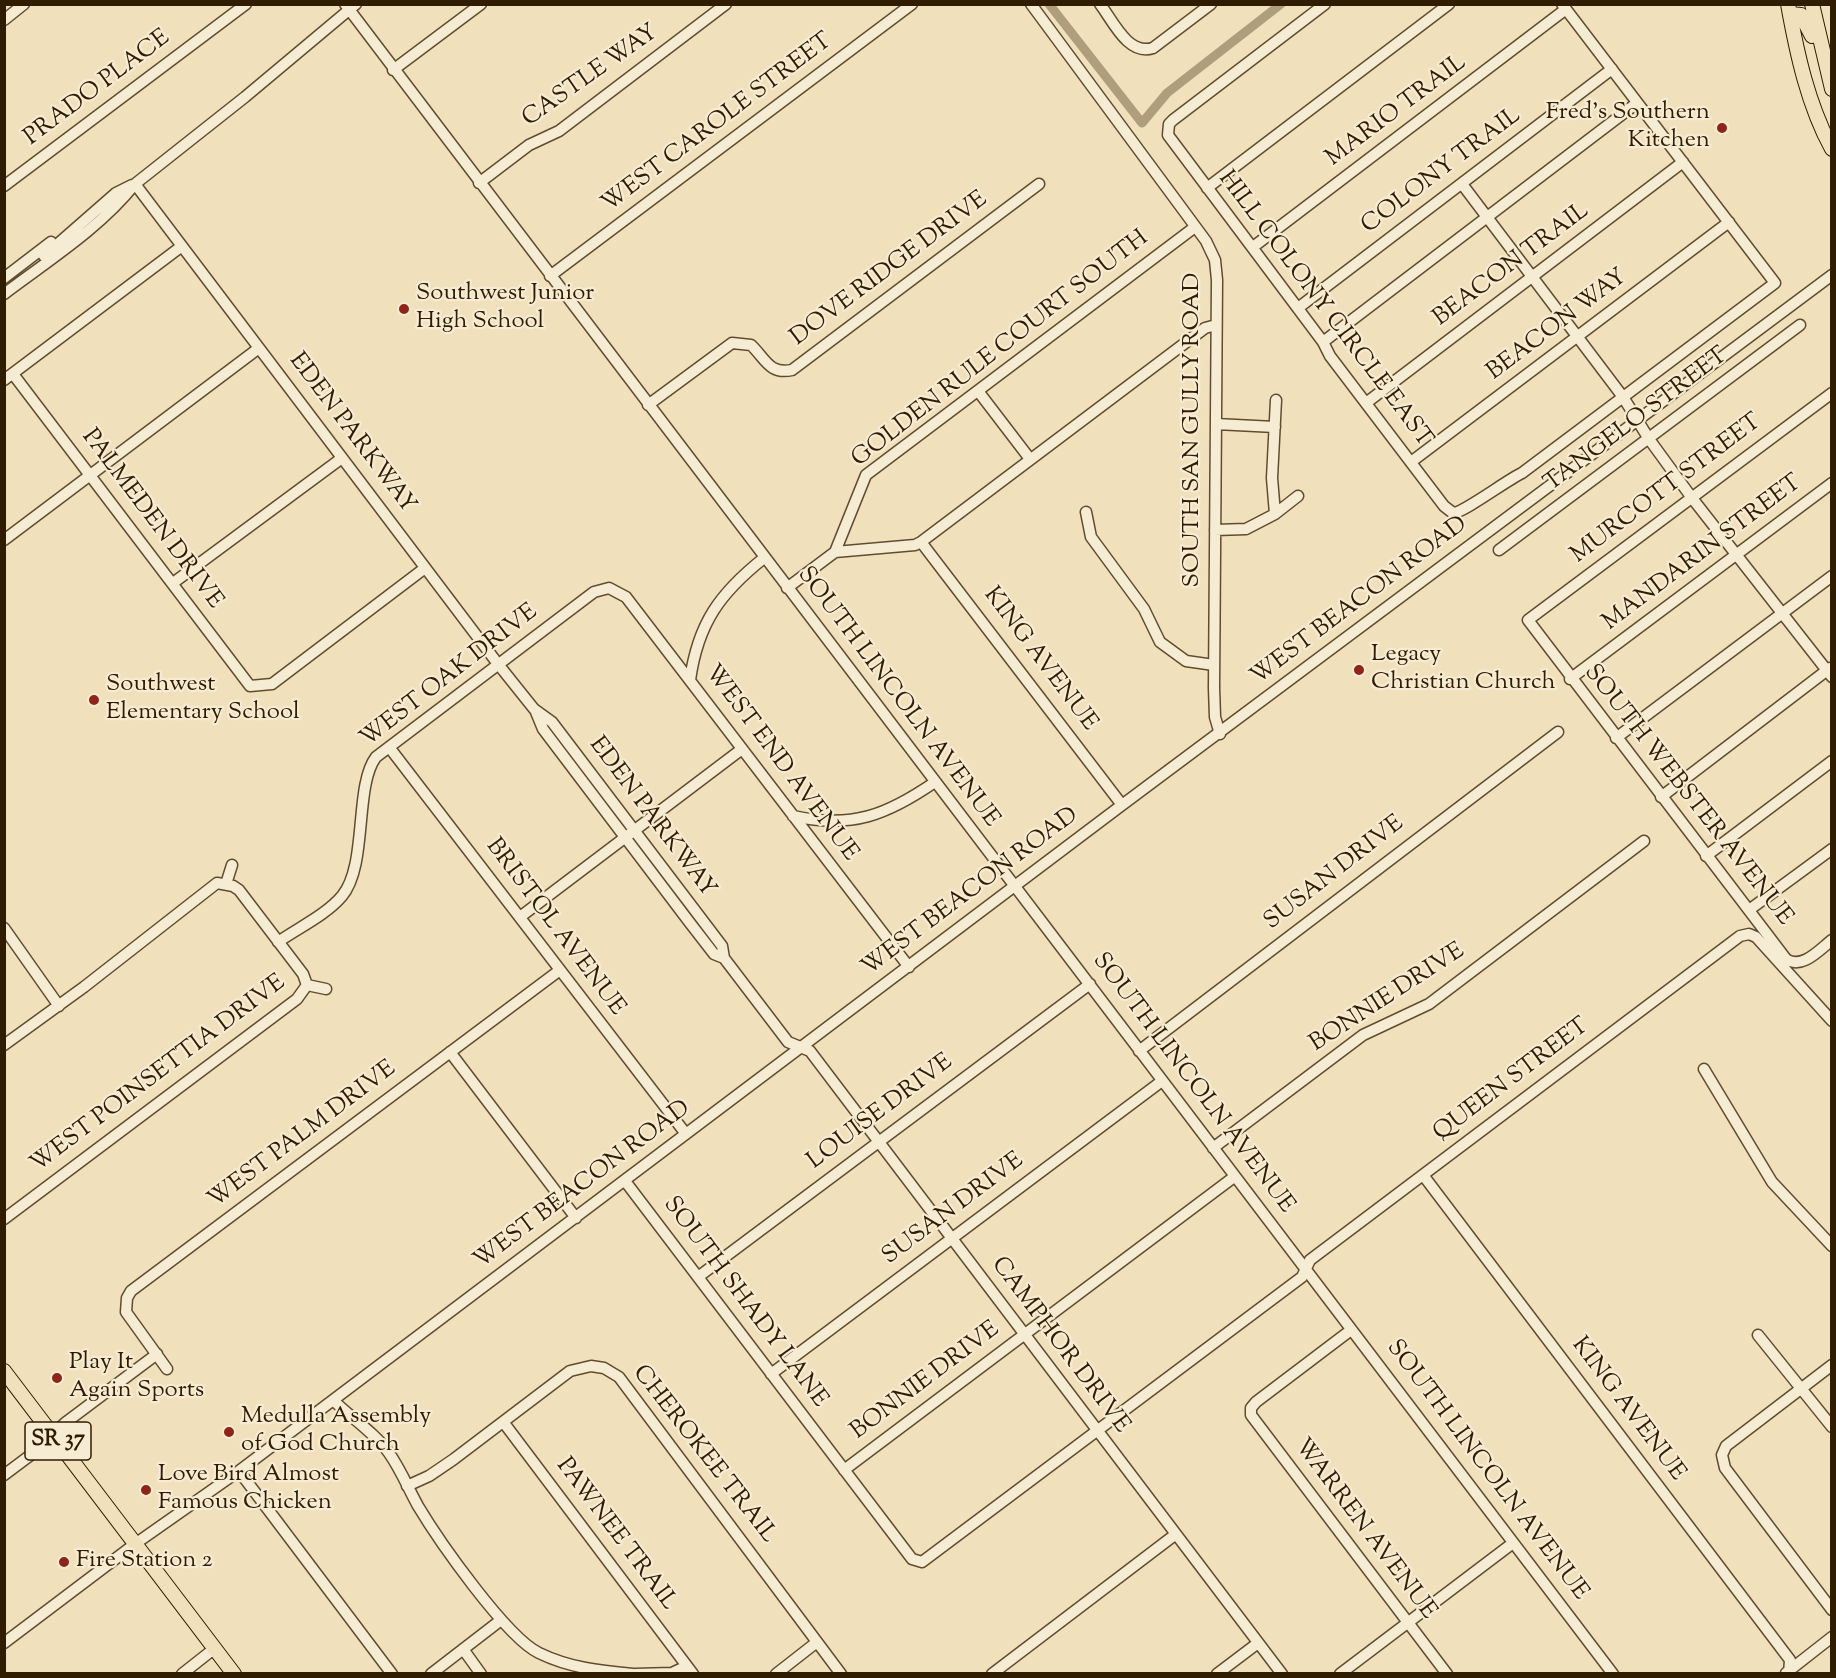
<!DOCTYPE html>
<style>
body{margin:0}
#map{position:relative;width:1836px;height:1678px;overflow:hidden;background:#f1e0bc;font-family:"Sorts Mill Goudy",serif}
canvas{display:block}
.frame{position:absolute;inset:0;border:6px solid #301c00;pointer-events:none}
</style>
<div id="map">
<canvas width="1836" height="1678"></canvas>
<div class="frame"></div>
</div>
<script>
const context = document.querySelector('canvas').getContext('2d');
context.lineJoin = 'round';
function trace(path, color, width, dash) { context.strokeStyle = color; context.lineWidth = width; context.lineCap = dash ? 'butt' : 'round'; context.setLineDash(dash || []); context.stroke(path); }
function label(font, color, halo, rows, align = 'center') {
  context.font = font + ' "Sorts Mill Goudy",serif'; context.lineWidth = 4.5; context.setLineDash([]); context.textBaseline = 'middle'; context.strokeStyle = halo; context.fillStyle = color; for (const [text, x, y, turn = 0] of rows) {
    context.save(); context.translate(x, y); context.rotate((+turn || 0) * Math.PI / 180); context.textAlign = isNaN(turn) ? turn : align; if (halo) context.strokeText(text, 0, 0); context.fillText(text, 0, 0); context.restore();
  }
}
trace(new Path2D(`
 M1049,4L1142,123L1167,93L1281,4`), '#af9d7c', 9);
const minor = new Path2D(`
 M345,4L1613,1674
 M1031,4L1206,241L1215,260L1217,280L1214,688L1215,717L1220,734
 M1100,4C1113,21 1128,56 1153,48L1211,4
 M1325,4L1173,120L1169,124L1168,135L1323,342L1330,356L1444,506L1453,513C1463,513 1507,480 1522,473L1775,283L1562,4
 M4,20L24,4
 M393,70L481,4
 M479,183L529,145L559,131L726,4
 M135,184L498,664L534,709L552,722L722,946L724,958L788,1042L810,1051L1282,1674
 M1462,184L1623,397L1649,439L1692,498L1832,677
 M4,186L246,4
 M1207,188L1449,4
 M1253,247L1566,9
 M44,256L116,193L132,185
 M550,276L912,4
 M4,278L51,242
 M4,294C49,260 100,228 135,184L245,97L356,4
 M1298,308L1612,69
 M1323,342L1637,103
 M13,374L250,686L272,684L425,568
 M4,380L182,246
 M978,391L1030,459
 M1832,393L1528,620L1786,959C1802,970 1819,950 1832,940
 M1366,403L1683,162
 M648,405L732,343L751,345C765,358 769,375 792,370L1039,184
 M1216,424L1275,427
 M1411,462L1729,222
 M1086,512L1091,537L1144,609L1160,642L1186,661L1214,665
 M1275,514L1298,496
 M1215,530L1246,529L1275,514L1272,478L1276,400
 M4,540L259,348
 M921,542L1122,805
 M1499,550L1800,325
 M835,552L866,475L1195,227
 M835,552L915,545L921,542L1205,328L1216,325
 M173,583L342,458
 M787,588L835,552
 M1570,679L1832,483
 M690,680C698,623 720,593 764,558
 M536,712L543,729L690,923L714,954L724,958
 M1616,738L1832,576
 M389,747L686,1134
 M1661,797L1830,668
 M793,816C852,829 887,815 935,782
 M1706,856L1832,761
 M226,884L232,865
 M1749,910L1832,849
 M520,917L742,749
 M4,928L59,1006
 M278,942C298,928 326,915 342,896C368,865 354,786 376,757L594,592L609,588L626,597L909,967
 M307,985L326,989
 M4,1045L84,987L217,883L233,886L239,890L303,974L307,985
 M1139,1051L1558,732
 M450,1052L576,1218
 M1704,1069L1772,1182L1832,1246
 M1213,1148L1363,1035L1429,1004L1644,841
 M1423,1175L1790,1660L1789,1674
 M625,1181L912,1559L922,1562L1302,1277L1310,1260L1740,936L1749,934L1756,937L1832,1021
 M4,1219L297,999L307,985
 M698,1277L1090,984
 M1351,1330L1256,1402L1251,1408V1415L1447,1674
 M1758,1335L1832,1427
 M1832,1365L1726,1446L1722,1455L1725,1468L1832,1610
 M167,1369L126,1312L127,1298L131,1291L560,970
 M771,1374L1162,1081
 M333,1400C351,1418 374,1432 389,1453C401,1470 408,1488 418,1506C439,1541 506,1637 539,1653C570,1668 600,1671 633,1674
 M504,1423L693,1674
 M844,1470L1234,1177
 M239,1471L392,1674
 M4,1475L36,1451L65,1423L157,1354
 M407,1486L429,1476L454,1459L570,1371L591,1366L604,1368L619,1377L841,1674
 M4,1643L135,1544L239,1471L1122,805L1832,275
 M463,1649L481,1674
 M1786,1673L1832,1637
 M182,1674L215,1648
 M431,1674L501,1620
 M635,1674L672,1673L687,1666
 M776,1674L817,1642
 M992,1674L1176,1534
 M1217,1674L1258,1643
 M1340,1674L1513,1543`);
const major = new Path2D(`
 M1788,4C1797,54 1808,105 1832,149
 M1812,4L1832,89
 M1790,14L1801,15L1812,36
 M4,1371L234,1674`);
trace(minor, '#604d2f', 13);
trace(major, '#301c00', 16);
trace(minor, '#f6ebd3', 10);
trace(major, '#f1e0bc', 14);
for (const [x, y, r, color] of [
 [1722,128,6,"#8f2418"],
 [404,309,6,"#8f2418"],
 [1359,670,6,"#8f2418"],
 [94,700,6,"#8f2418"],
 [57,1378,6,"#8f2418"],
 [229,1432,6,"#8f2418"],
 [146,1490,6,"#8f2418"],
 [64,1562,6,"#8f2418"]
]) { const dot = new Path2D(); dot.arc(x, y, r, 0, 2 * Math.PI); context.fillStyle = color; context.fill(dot); trace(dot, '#f6ebd3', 2); }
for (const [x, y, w] of [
 [58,1441,66]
]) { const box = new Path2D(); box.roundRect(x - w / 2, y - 19, w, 38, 4.5); context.fillStyle = '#f6ebd3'; context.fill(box); trace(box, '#301c00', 1.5); }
label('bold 22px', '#301c00', null, [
 ["SR 37",58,1441]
]);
label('24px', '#301c00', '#f6ebd3', [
 ["CASTLE WAY",591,77,-35],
 ["PRADO PLACE",98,89,-37],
 ["MARIO TRAIL",1397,112,-37],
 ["WEST CAROLE STREET",718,124,-37],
 ["COLONY TRAIL",1442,172,-37],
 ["BEACON TRAIL",1512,266,-37],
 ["DOVE RIDGE DRIVE",890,270,-37],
 ["HILL COLONY CIRCLE EAST",1324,310,53],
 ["BEACON WAY",1558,326,-37],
 ["GOLDEN RULE COURT SOUTH",1001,350,-38],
 ["TANGELO STREET",1637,421,-37],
 ["SOUTH SAN GULLY ROAD",1194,430,-90],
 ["EDEN PARKWAY",351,434,53],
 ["MURCOTT STREET",1667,490,-37],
 ["PALMEDEN DRIVE",151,520,53],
 ["MANDARIN STREET",1703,554,-37],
 ["WEST BEACON ROAD",1360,602,-37],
 ["KING AVENUE",1039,660,53],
 ["WEST OAK DRIVE",450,677,-38],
 ["SOUTH LINCOLN AVENUE",897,698,53],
 ["WEST END AVENUE",780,764,53],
 ["SOUTH WEBSTER AVENUE",1687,796,52],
 ["EDEN PARKWAY",651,818,53],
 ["SUSAN DRIVE",1335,874,-38],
 ["WEST BEACON ROAD",971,893,-37],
 ["BRISTOL AVENUE",554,928,53],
 ["BONNIE DRIVE",1388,999,-33],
 ["WEST POINSETTIA DRIVE",159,1075,-37],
 ["QUEEN STREET",1512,1081,-37],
 ["SOUTH LINCOLN AVENUE",1192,1084,53],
 ["LOUISE DRIVE",881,1113,-37],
 ["WEST PALM DRIVE",303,1136,-37],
 ["WEST BEACON ROAD",583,1186,-37],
 ["SUSAN DRIVE",954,1210,-37],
 ["SOUTH SHADY LANE",744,1303,53],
 ["CAMPHOR DRIVE",1059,1346,53],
 ["BONNIE DRIVE",926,1382,-37],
 ["KING AVENUE",1627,1410,53],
 ["CHEROKEE TRAIL",703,1455,52],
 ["SOUTH LINCOLN AVENUE",1486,1471,53],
 ["WARREN AVENUE",1364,1530,53],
 ["PAWNEE TRAIL",615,1535,53]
]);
label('24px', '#301c00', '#f6ebd3', [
 ["Fred's Southern",1710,114,"right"],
 ["Kitchen",1710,142,"right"],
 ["Southwest Junior",416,295],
 ["High School",416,323],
 ["Legacy",1371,656],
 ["Christian Church",1371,684],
 ["Southwest",106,686],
 ["Elementary School",106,714],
 ["Play It",69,1364],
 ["Again Sports",69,1392],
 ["Medulla Assembly",241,1418],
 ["of God Church",241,1446],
 ["Love Bird Almost",158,1476],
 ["Famous Chicken",158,1504],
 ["Fire Station 2",76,1562]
], 'left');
</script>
